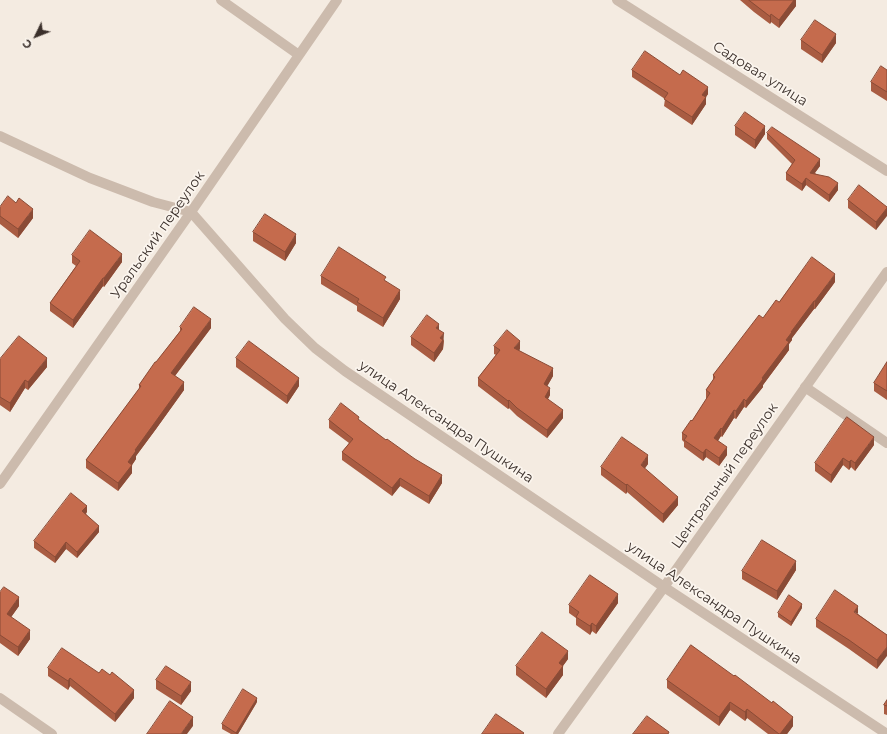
<!DOCTYPE html>
<meta charset="utf-8">
<style>
body{margin:0}
#map{position:relative;width:887px;height:734px;overflow:hidden;background:#f4ebe1;font-family:Montserrat,sans-serif}
canvas{display:block}
.north{position:absolute;left:16px;top:16px;width:40px;height:40px;-webkit-text-stroke:3px #fbf5ee;paint-order:stroke;rotate:227deg;font-size:11px;font-weight:700;line-height:16px;text-align:center;color:#3b302b}
.north::after{content:'';display:block;margin:auto;width:14px;height:18px;background:#3b302b;clip-path:polygon(50% 0,100% 100%,50% 72%,0 100%)}
</style>
<div id="map">
<canvas width="887" height="734"></canvas>
<div class="north">С</div>
</div>
<script>
const context = document.querySelector('canvas').getContext('2d');
context.lineJoin = 'round';
function trace(path, color, width, dash) { context.strokeStyle = color; context.lineWidth = width; context.lineCap = dash ? 'butt' : 'round'; context.setLineDash(dash || []); context.stroke(path); }
function fill(path, color) { context.fillStyle = color; context.fill(path, 'evenodd'); }
function label(font, color, halo, rows, align = 'center') {
  context.font = font + ' Montserrat,sans-serif'; context.lineWidth = 3.5; context.setLineDash([]); context.textBaseline = 'middle'; context.strokeStyle = halo; context.fillStyle = color; for (const [text, x, y, turn = 0] of rows) {
    context.save(); context.translate(x, y); context.rotate((+turn || 0) * Math.PI / 180); context.textAlign = isNaN(turn) ? turn : align; if (halo) context.strokeText(text, 0, 0); context.fillText(text, 0, 0); context.restore();
  }
}
trace(new Path2D(`
 M805,387L887,443`), '#ccbbad', 10);
trace(new Path2D(`
 M221,0L299,55
 M617,0L887,171
 M0,136L90,178L153,202L191,212L285,319L315,348L345,371L664,587L887,734
 M0,484L191,212L337,0
 M0,698L52,734
 M558,734L664,587L887,272`), '#ccbbad', 10);
fill(new Path2D(`
 M740,0H796V6L779,28L771,22L770,24L754,12Z
 M801,40L836,43L822,63L801,49Z
 M632,70L680,75L708,94L706,97V104L692,125L664,106L665,99L632,77Z
 M887,70V101L871,91V82Z
 M735,126L765,134L755,149L735,135Z
 M767,133L820,166L815,173L838,190L829,202L806,185L802,191L786,180V173L792,164L767,139Z
 M848,200L887,207L876,230L848,208Z
 M0,207L33,218L18,238L0,224Z
 M253,232L296,243L285,261L253,241Z
 M72,255L122,262L104,287L103,286L73,328L50,311V303L76,266L72,263Z
 M321,276L386,281L400,299L383,327L357,311V306L321,284Z
 M835,282L815,309H814L792,338V340L789,344V350L763,385V387L746,408L744,407L736,419L734,418L722,437L721,436L718,441L727,455L719,466L706,457L703,461L684,447V442L682,440V433L692,421L707,398H706V390L713,380V375L763,318L779,302Z
 M180,327L211,328L175,376L184,390L156,429L136,456V459L132,465V473L118,491L86,468V460L139,389V385L180,331Z
 M439,330L444,341L443,349L434,362L411,345V337Z
 M494,346L520,349L519,350L553,376L547,386L550,395L548,399L563,418L547,438L517,416L509,408L508,409L478,386V378L496,355L494,354Z
 M236,358L299,386L287,404L236,367Z
 M0,359L47,367L28,390L25,388L10,412L0,405Z
 M887,362V400L874,391V383Z
 M329,420H359L442,483L429,504L400,486L392,496L342,460V452L349,443L329,428Z
 M874,445L855,471L851,467L849,470L843,465L831,483L815,471V463Z
 M648,464L644,469L678,505L663,523L627,492L626,494L601,475V467Z
 M87,512L86,514L99,532L77,558L66,549L55,563L34,548V541Z
 M796,570L777,600L742,579V571Z
 M0,592L19,606L11,617L30,639L18,656L0,643Z
 M618,603L596,634L592,631L590,635L576,625V618L569,613V605Z
 M802,608L791,626L778,617V613Z
 M858,614L887,635L877,669L849,649L816,627V619Z
 M691,645L793,726L787,734H768L747,718L745,721L730,710L719,726L667,688V680Z
 M568,659L563,666V675L546,698L516,675V666Z
 M48,668L134,698L115,722L70,686L68,690L48,676Z
 M156,680L191,691L181,705L156,689Z
 M887,700V715L884,714V705Z
 M257,702L238,734H231L222,729V724Z`), '#a95c42');
fill(new Path2D(`
 M794,0H796V6L779,28V20Z
 M771,14V22L770,24V16Z
 M836,34V43L822,63V55Z
 M708,87V94L706,97V104L692,125V117L702,95Z
 M765,126V134L755,149V140Z
 M820,159V166L810,179V173Z
 M806,178V185L802,191V184Z
 M838,183V190L829,202V195Z
 M887,208V216L876,230V222Z
 M33,209V218L18,238V229Z
 M296,234V243L285,261V252Z
 M122,254V262L104,287V278Z
 M835,274V282L815,309V301Z
 M103,278V286L73,328V320Z
 M400,290V299L383,327V318Z
 M814,301V309L792,338V340L789,344V350L763,385V387L746,408V401L762,378L786,340L791,332Z
 M211,319V328L171,381V373Z
 M439,324V332L436,328Z
 M444,333L443,349L434,362V353L440,338Z
 M520,341V349L514,356V348Z
 M47,358V367L28,390V382Z
 M553,368V376L544,392V384Z
 M299,378V386L287,404V396Z
 M25,380V388L10,412V403Z
 M184,382V390L156,429L136,456V459L132,465V473L118,491V483L128,462L135,450Z
 M550,388V395L545,404V397Z
 M744,399V407L736,419V411Z
 M509,400V408L508,409V401Z
 M563,410V418L547,438V430Z
 M734,410V418L722,437V429Z
 M721,428V436L714,446V438Z
 M874,437V445L855,471V463Z
 M727,447V455L719,466V458Z
 M706,449V457L703,461V453Z
 M648,455V464L641,474V465Z
 M843,458V465L831,483V475Z
 M851,460V467L849,470V462Z
 M442,475V483L429,504V496Z
 M400,478V486L392,496V488Z
 M627,484V492L626,494V485Z
 M678,497V505L663,523V514Z
 M87,506V512L82,518V511Z
 M99,526V532L77,558V552Z
 M66,542V549L55,563V557Z
 M796,561V570L777,600V591Z
 M618,594V603L596,634V626Z
 M19,597V606L7,623V614Z
 M802,604V608L791,626V622Z
 M858,606V614L854,612Z
 M592,623V631L590,635V626Z
 M30,630V639L18,656V647Z
 M887,647V656L877,669V660Z
 M568,651V659L559,671V663Z
 M563,666V675L546,698V689Z
 M70,678V686L68,690V681Z
 M191,682V691L181,705V696Z
 M134,690V698L115,722V714Z
 M257,698V702L238,734H236V733Z
 M730,702V710L719,726V717Z
 M747,709V718L745,721V712Z
 M193,717V726L187,734H181Z
 M793,717V726L787,734H780Z`), '#8a4b36');
const building = new Path2D(`
 M749,0H794L779,20L771,14L770,16Z
 M815,20L836,34L822,55L801,40Z
 M645,51L680,75L683,70L708,87L702,95L706,97L692,117L664,99L668,93L632,70Z
 M881,66L887,70V92L871,82Z
 M745,112L765,126L755,140L735,126Z
 M772,127L820,159L810,173L829,177L838,183L829,195L806,178L802,184L786,173L795,160L767,133Z
 M859,185L887,207V208L876,222L848,200Z
 M8,196L16,203L19,198L33,209L18,229L0,216V207Z
 M265,214L296,234L285,252L253,232Z
 M90,230L122,254L104,278H103L73,320L50,303L80,261L72,255Z
 M339,247L386,277L384,280L400,290L383,318L357,302L359,299L321,276Z
 M812,257L835,274L815,301H814L791,332H792L786,340L789,342L762,378L763,379L746,401L744,399L736,411L734,410L722,429L721,428L714,438L727,447L719,458L706,449L703,453L684,440L687,436L682,433L691,420L692,421L710,393L706,390L715,377L713,375L759,315L763,318L776,300L779,302Z
 M194,307L211,319L171,373L184,382L156,421L135,450L136,451L128,462L132,465L118,483L86,460L141,386L139,385L155,362H156L182,329L180,327Z
 M427,315L439,324L436,328L444,333L440,338L443,340L434,353L411,337Z
 M507,330L520,341L514,348L553,368L544,384L550,388L545,397L563,410L547,430L517,408L509,400L508,401L478,378L500,350L494,346Z
 M19,336L47,358L28,382L25,380L10,403L0,397V359Z
 M249,341L299,378L287,396L236,358Z
 M887,362V391L874,383Z
 M341,403L359,417L358,419L386,440L387,439L415,459L442,475L429,496L400,478L392,488L342,452L353,439L329,420Z
 M847,417L874,437L855,463L851,460L849,462L843,458L831,475L815,463Z
 M622,437L648,455L641,465L678,497L663,514L627,484L626,485L601,467Z
 M71,493L87,506L82,511L99,526L77,552L66,542L55,557L34,541Z
 M762,540L796,561L777,591L742,571Z
 M590,575L618,594L596,626L592,623L590,626L576,617L579,612L569,605Z
 M4,587L19,597L7,614L30,630L18,647L0,635V592Z
 M835,590L858,606L854,612L887,635V647L877,660L849,640L816,619Z
 M789,595L802,604L791,622L778,613Z
 M542,632L568,651L559,663L563,666L546,689L516,666Z
 M691,645L734,676L735,675L772,703L773,701L793,717L780,734H779L747,709L745,712L730,702L719,717L667,680Z
 M62,648L99,673L102,669L110,675L112,672L134,690L115,714L70,678L68,681L48,668Z
 M166,666L191,682L181,696L156,680Z
 M243,689L257,698L236,733L222,724Z
 M887,700V706L884,705Z
 M170,701L193,717L181,734H147Z
 M496,714L524,733L523,734H482Z
 M647,716L669,732L668,734H633Z`);
fill(building, '#c56b4d');
trace(building, '#8a4b36', 1);
label('14px', '#3b302b', '#fbf5ee', [
 ["Садовая улица",760,74,32],
 ["Уральский переулок",158,235,-55],
 ["улица Александра Пушкина",446,422,34],
 ["Центральный переулок",725,476,-55],
 ["улица Александра Пушкина",714,603,34]
]);
</script>
